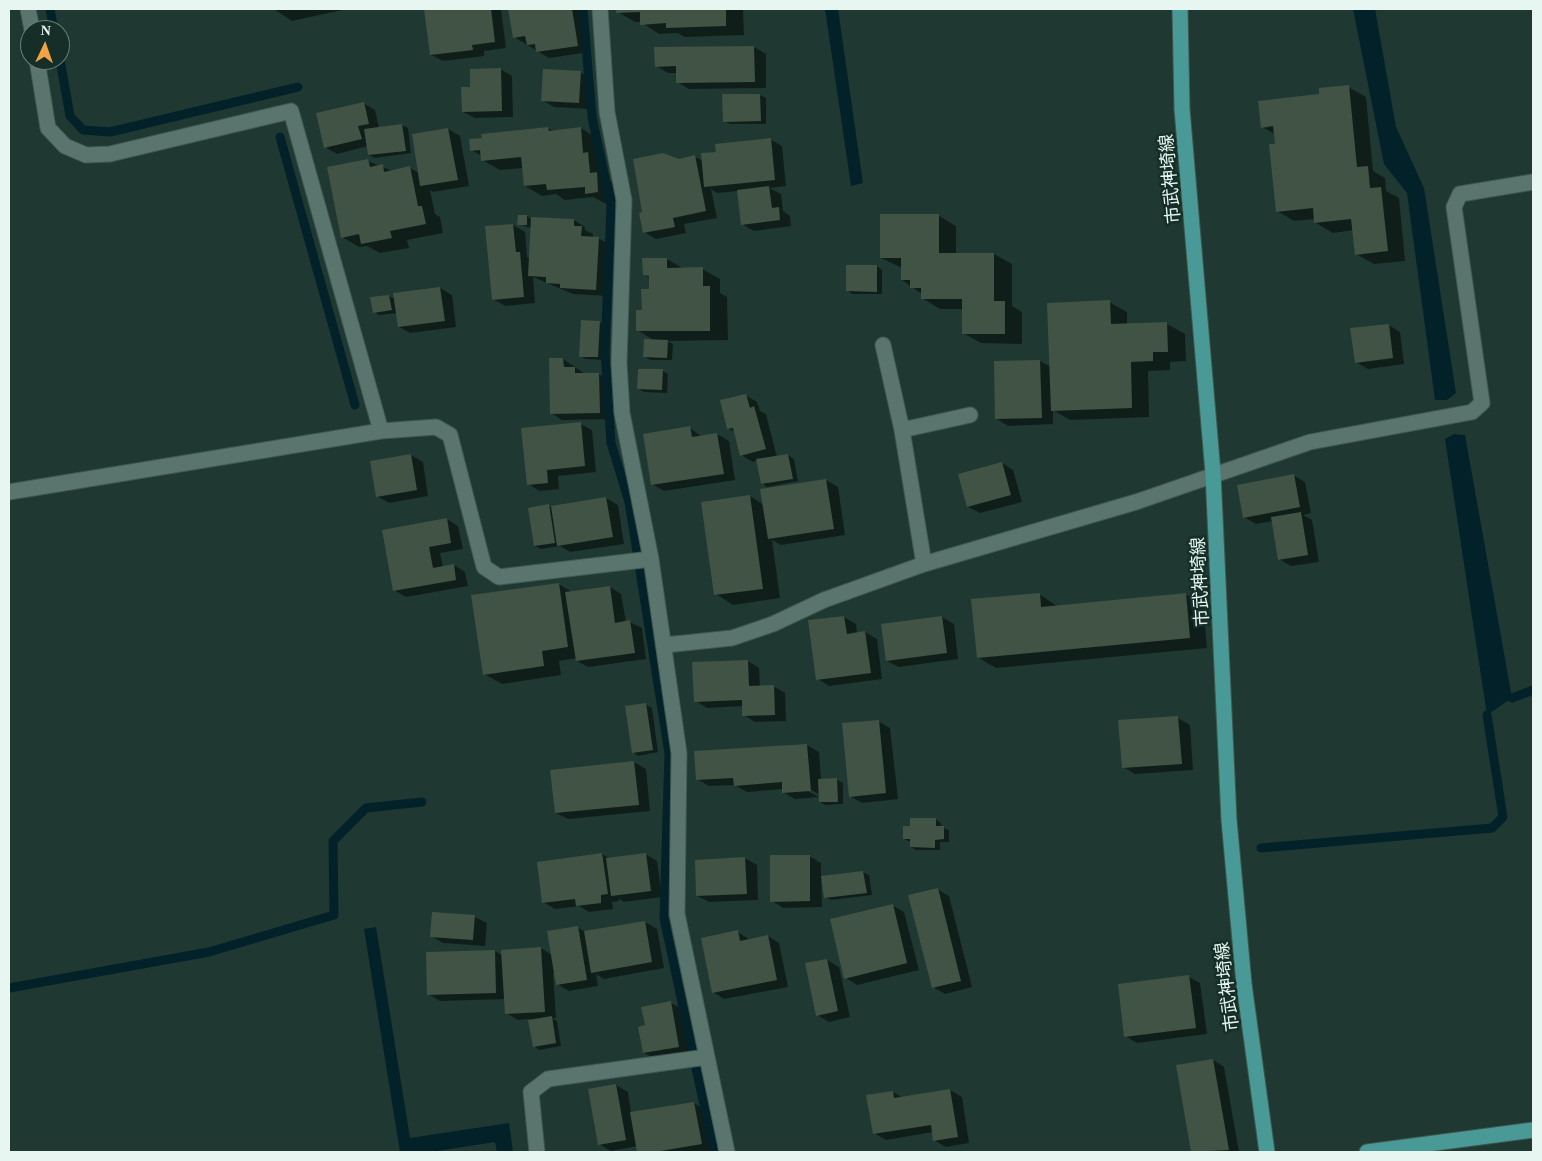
<!DOCTYPE html>
<meta charset="utf-8">
<style>
body{margin:0}
#map{position:relative;width:1542px;height:1161px;overflow:hidden;background:#1f3932;font-family:Georgia,serif}
canvas{display:block}
.frame{position:absolute;inset:0;border:10px solid #e7f6f1;pointer-events:none}
.north{position:absolute;left:20px;top:20px;width:50px;height:50px;box-sizing:border-box;background:#152f28;border:1px solid #697f78;border-radius:50%;rotate:3deg;font-size:14px;font-weight:700;line-height:20px;text-align:center;color:#e7f6f1}
.north::after{content:'';display:block;margin:auto;width:18px;height:22px;background:#f4a344;clip-path:polygon(50% 0,100% 100%,50% 72%,0 100%)}
</style>
<div id="map">
<canvas width="1542" height="1161"></canvas>
<div class="frame"></div>
<div class="north">N</div>
</div>
<script>
const context = document.querySelector('canvas').getContext('2d');
context.lineJoin = 'round';
function fill(path, color) { context.fillStyle = color; context.fill(path, 'evenodd'); }
function trace(path, color, width, dash) { context.strokeStyle = color; context.lineWidth = width; context.lineCap = dash ? 'butt' : 'round'; context.setLineDash(dash || []); context.stroke(path); }
function label(font, color, halo, rows, align = 'center') {
  context.font = font + ' Georgia,"Noto Sans JP",serif'; context.lineWidth = 5; context.setLineDash([]); context.textBaseline = 'middle'; context.strokeStyle = halo; context.fillStyle = color; for (const [text, x, y, turn = 0] of rows) {
    context.save(); context.translate(x, y); context.rotate((+turn || 0) * Math.PI / 180); context.textAlign = isNaN(turn) ? turn : align; if (halo) context.strokeText(text, 0, 0); context.fillText(text, 0, 0); context.restore();
  }
}
fill(new Path2D(`
 M825,9H838L863,183L851,186Z
 M1353,9H1375L1396,127L1424,188L1456,393L1447,400H1435L1407,193L1384,164Z
 M1454,434L1465,435L1512,698L1487,715L1445,439Z
 M376,927L410,1138L509,1123L513,1152H497L495,1142L431,1152H400L364,929Z`), '#032128');
fill(new Path2D(`
 M274,9H347L292,21Z
 M426,9H501L506,48L484,51V56L443,61L431,55Z
 M510,9H583L589,52L549,58L514,37Z
 M617,9H743L744,35L685,37L677,33L659,34L641,22H635L618,12Z
 M754,47L766,54V88L689,89L677,82V73H668L656,66V48Z
 M500,69L512,76L513,117L475,118L463,112L471,88Z
 M580,72L592,79L591,109L554,107L542,100Z
 M1348,87L1366,97L1373,171L1385,178L1386,191L1399,198L1405,261L1374,264L1356,254L1354,230L1333,233L1316,223L1315,219L1294,221L1277,211L1275,134L1262,127L1321,96Z
 M724,95H760L766,98V124H730L724,121Z
 M363,103L375,110L379,128L402,125L408,128L411,153L375,158L369,155L368,146L337,154L325,147Z
 M548,128L553,131L581,128L598,139L600,161L605,163L607,179L614,183L616,202L604,203L593,197L565,200L556,194L542,196L525,186L523,168L500,170L482,160V156L471,150Z
 M448,129L460,136L469,186L433,192L430,190L435,214L440,217L443,233L407,240L409,248L380,253L367,246L359,247L342,237L368,161L392,171L410,168L419,173Z
 M770,139L782,146L786,186L769,188L781,194L783,211L790,216L791,226L754,231L742,224L738,191L717,193L711,189L717,218L684,224L686,233L656,239L644,232L643,213L679,160L694,156L703,161L717,153Z
 M527,216L531,219L574,220L585,227V230L593,234V238H598L610,245L608,296L573,294L533,277L535,303L505,306L493,299L513,225L525,232L527,257L530,259L531,228L518,224Z
 M939,216L956,226V254H994L1012,264V306L1022,312V344L981,343L963,333V309H940L922,298V294L902,280V268L881,258Z
 M643,259H667L684,269H702L720,279V293L727,297L728,340L667,341L673,344L672,360H650L644,356L655,341L637,330L650,290V278L644,275Z
 M877,266L882,270V294H852L847,290Z
 M440,288L452,295L456,327L410,333L399,327L397,313L379,315L374,312L389,296L395,299Z
 M1109,302L1127,312V325L1167,324L1185,334L1186,361L1170,362V370L1148,371L1149,417L1070,420L1053,410V424L1008,426L997,419L1040,361L1051,367Z
 M599,322L605,325L604,360L586,359L580,356Z
 M1389,325L1400,332L1404,364L1368,369L1356,362Z
 M563,359L585,374H599L611,381L612,419L562,420L551,413Z
 M663,371L668,374L667,393L644,392L639,389Z
 M745,395L757,402L760,411L766,414L777,457L788,455L794,459L798,481L767,487L762,483L757,461L753,462L741,455L735,432L729,429Z
 M581,424L592,430L596,472L558,476L559,489L540,491L528,484Z
 M690,428L702,437L717,434L729,441L735,480L664,491L652,484Z
 M411,455L423,462L428,496L389,503L377,496Z
 M1002,463L1013,470L1022,502L980,513L968,507Z
 M1293,475L1305,482L1311,513L1303,515L1312,520L1319,562L1291,566L1279,559L1273,521L1256,524L1244,517Z
 M826,480L838,487L845,535L781,545L772,540L780,598L733,605L716,594L750,496L764,505Z
 M606,498L618,505L624,544L570,552L560,546L541,549L535,546L549,506L551,507Z
 M447,519L458,526L463,549L440,553L443,568L454,565L465,572L468,586L406,597L394,590Z
 M559,584L573,593L610,587L621,594L626,622H630L642,628L646,659L588,667L577,661L576,658L559,661L561,675L502,684L484,674Z
 M1039,594L1057,606L1185,594L1203,604L1207,648L996,668L979,658Z
 M844,617L856,624L857,634L865,632L877,639L882,679L829,686L818,679Z
 M942,617L954,624L958,659L899,667L887,661Z
 M748,661L759,668L760,687L773,686L785,693L786,721L755,722L744,715L743,706L707,708L696,701Z
 M646,705L652,708L658,752L638,756L633,752Z
 M1178,718L1190,725L1193,770L1135,774L1123,767Z
 M878,721L890,728L898,799L862,803L850,796Z
 M807,745L819,752L821,780H837L843,783V804L825,805L820,802V795L806,787L804,789L819,797L795,799L783,792V789L747,792L734,785L709,786L697,779L696,752Z
 M634,762L646,769L650,811L568,819L556,813Z
 M935,819L941,823V827L949,830V842H940V850H916L911,847V842L904,839L911,827Z
 M602,854L609,858L645,854L657,861L662,897L624,902L618,898L619,901L612,902L613,909L589,912L579,906L555,909L543,902Z
 M809,856L821,863V878L863,872L869,875L872,895L831,900L825,897L823,880H821L822,907L783,908L772,901Z
 M745,858L757,865L758,900L709,902L697,896Z
 M937,889L949,896L972,987L945,994L933,987Z
 M892,905L904,912L919,970L857,985L846,978Z
 M475,917L487,923L485,946L443,943L431,936Z
 M645,922L657,929L664,968L604,979L596,974L598,986L569,991L557,984L555,972L553,973L556,1018H552L557,1021L561,1046L539,1050L534,1046L530,1019L518,1020L506,1013V999L440,1001L428,994L495,951L503,956L541,948L552,955L578,928L586,932Z
 M738,932L750,940L768,936L779,943L788,987L724,999L713,992Z
 M827,960L839,967L850,1017L829,1022L817,1015Z
 M1189,977L1200,983L1207,1034L1137,1043L1125,1036Z
 M671,1003L682,1009L690,1053L656,1059L644,1053L647,1026Z
 M1213,1060L1224,1067L1239,1152H1192L1177,1066Z
 M616,1085L628,1092L631,1113L694,1103L705,1110L713,1151L638,1152L637,1146L611,1151L599,1144Z
 M950,1090L962,1097L969,1143L946,1147L934,1140L933,1132L886,1140L874,1133L893,1092L903,1098Z`), '#0007');
trace(new Path2D(`
 M50,9L54,30
 M583,9L592,117L611,206L605,352L611,443L629,502L669,753L664,918L714,1152
 M60,60L70,116L83,130L110,132L298,87
 M280,137L355,405
 M1512,698L1533,690
 M1261,848L1492,828L1503,817L1487,715
 M9,988L209,952L334,915L333,841L366,808L422,802`), '#032128', 9);
fill(new Path2D(`
 M424,9H491L495,42L472,45L473,50L430,55Z
 M508,9H572L578,46L536,52L535,44L527,45L525,36L513,38Z
 M616,9H726V26L666,28V23L640,25V12L616,13Z
 M754,46L755,82L676,83V66L655,67L654,47Z
 M501,68L502,111L462,112L461,87H470V69Z
 M543,69L581,71L579,103L541,101Z
 M1349,85L1357,167L1368,166L1370,188L1381,187L1388,251L1355,255L1351,219L1314,223L1313,208L1276,212L1269,144H1275L1273,126L1261,128L1258,101L1319,94V88Z
 M722,94H760L761,121L723,122Z
 M364,102L369,124L358,126L362,139L324,148L316,113Z
 M402,124L406,151L368,155L364,129Z
 M548,127L549,131L581,127L583,153L588,152L590,173L597,172L598,192L585,194V187L547,190L546,184L524,186L521,157L481,161L480,150L470,151L469,139L482,138L481,134Z
 M448,128L458,180L420,186L412,134Z
 M771,138L775,180L704,187L701,153L716,152L715,144Z
 M663,153L679,159L695,155L706,211L673,218L675,227L643,233L639,213L642,212L633,159Z
 M368,159L370,167L383,164L384,172L410,166L418,206H422L426,224L390,231L392,238L361,244L359,234L341,238L327,167Z
 M769,186L772,208L779,207L780,220L741,225L737,190Z
 M880,214H939V253H994V301H1005V334H962V299H921V288H910V280H901V258H880Z
 M518,215H527V225H517Z
 M531,217L574,219V226H582L581,236L599,237L596,290L560,288V284L546,283V277L528,276Z
 M513,224L516,252H520L524,297L492,300L485,226Z
 M642,258H667V268L703,267V286H710V331H636V310H642L641,289H649V276L643,275Z
 M846,265H877V292L846,291Z
 M440,287L445,321L398,327L393,293Z
 M389,295L392,310L373,313L370,297Z
 M1110,300L1111,324L1167,322L1168,352H1153V361L1131,362L1132,408L1051,411L1047,303Z
 M581,320L600,321L598,357H579Z
 M1389,324L1393,358L1355,363L1350,328Z
 M644,339L668,340L667,358L643,357Z
 M549,358H563L564,367H575V373H599L600,413L550,414Z
 M1040,360L1042,418L995,419L994,361Z
 M638,369H663L662,390L637,389Z
 M746,394L750,408L754,406L766,449L740,456L733,428L727,429L720,400Z
 M581,422L585,466L547,470L548,483L527,485L521,428Z
 M690,426L692,437L717,433L724,474L651,485L643,434Z
 M411,454L417,490L376,497L370,461Z
 M788,454L793,479L761,484L756,459Z
 M1002,462L1011,495L967,507L958,474Z
 M1294,474L1300,507L1243,518L1237,485Z
 M826,479L834,529L768,539L760,489Z
 M750,495L763,589L714,595L701,502Z
 M606,497L613,537L557,546L551,506Z
 M549,504L555,543L534,546L528,508Z
 M1301,512L1308,555L1278,560L1271,517Z
 M447,518L451,543L429,547L433,568L454,564L456,580L393,591L382,530Z
 M559,583L568,647L542,651L544,666L483,675L471,595Z
 M610,586L615,623L630,620L635,653L576,661L565,592Z
 M1040,593L1041,607L1186,593L1190,638L977,658L971,599Z
 M844,616L847,634L865,631L871,673L816,680L808,620Z
 M942,616L947,653L886,661L881,624Z
 M748,660L749,686L774,685L775,715L742,716V700L694,702L692,662Z
 M646,703L653,750L632,753L625,706Z
 M1178,716L1182,764L1122,768L1118,720Z
 M879,720L886,793L849,797L842,723Z
 M807,744L811,791L782,793V782L734,786L733,778L696,780L694,751Z
 M634,761L639,805L555,813L550,770Z
 M837,778L838,802H819L818,779Z
 M910,818H936V826H944V839L935,840V848L910,847V839H903V826H910Z
 M602,853L608,894L601,895V903L576,906L575,899L542,903L537,862Z
 M646,853L651,891L611,896L606,858Z
 M770,855H810V901L770,902Z
 M745,857L747,894L696,896L695,860Z
 M863,871L867,893L824,898L821,876Z
 M938,888L961,981L932,988L908,895Z
 M893,904L907,963L844,979L830,919Z
 M432,912L475,915L473,940L430,937Z
 M645,921L652,962L591,973L584,931Z
 M578,926L587,980L556,985L547,931Z
 M738,930L740,941L768,935L777,980L712,993L701,938Z
 M541,947L545,1012L505,1014L501,950Z
 M495,950L496,993L427,995L426,952Z
 M827,959L838,1011L816,1016L805,963Z
 M1189,975L1196,1028L1124,1037L1118,984Z
 M671,1001L679,1047L643,1053L638,1027L645,1025L641,1007Z
 M552,1016L556,1043L533,1047L528,1020Z
 M1213,1059L1229,1150L1191,1152L1176,1065Z
 M616,1084L626,1140L598,1145L588,1089Z
 M950,1089L958,1137L933,1141L931,1125L873,1134L866,1095L893,1091L894,1098Z
 M694,1102L702,1144L655,1152H637L630,1112Z`), '#405345');
const minor = new Path2D(`
 M28,9L32,30
 M600,9L607,112L624,200L619,363L622,413L651,559L679,753L677,914L727,1152
 M37,60L48,128L65,146L86,155L110,154L291,111L381,431
 M883,345L902,430L924,564
 M902,430L970,415
 M9,492L381,431L436,427L450,435L484,567L499,577L651,559
 M665,645L732,638L773,624L824,600L924,564L1136,502L1310,442L1472,412L1482,403L1454,207L1460,194L1533,182
 M537,1152L531,1092L548,1079L707,1057`);
const major = new Path2D(`
 M1180,9L1182,109L1213,473L1229,820L1244,984L1267,1152
 M1367,1152L1533,1130`);
trace(minor, '#405852', 17);
trace(major, '#405852', 17);
trace(minor, '#5a756d', 15);
trace(major, '#499a97', 15);
label('18px', '#e7f6f1', '#152f28', [
 ["市武神埼線",1169,179,-95],
 ["市武神埼線",1199,582,-93],
 ["市武神埼線",1226,987,-97]
]);
</script>
